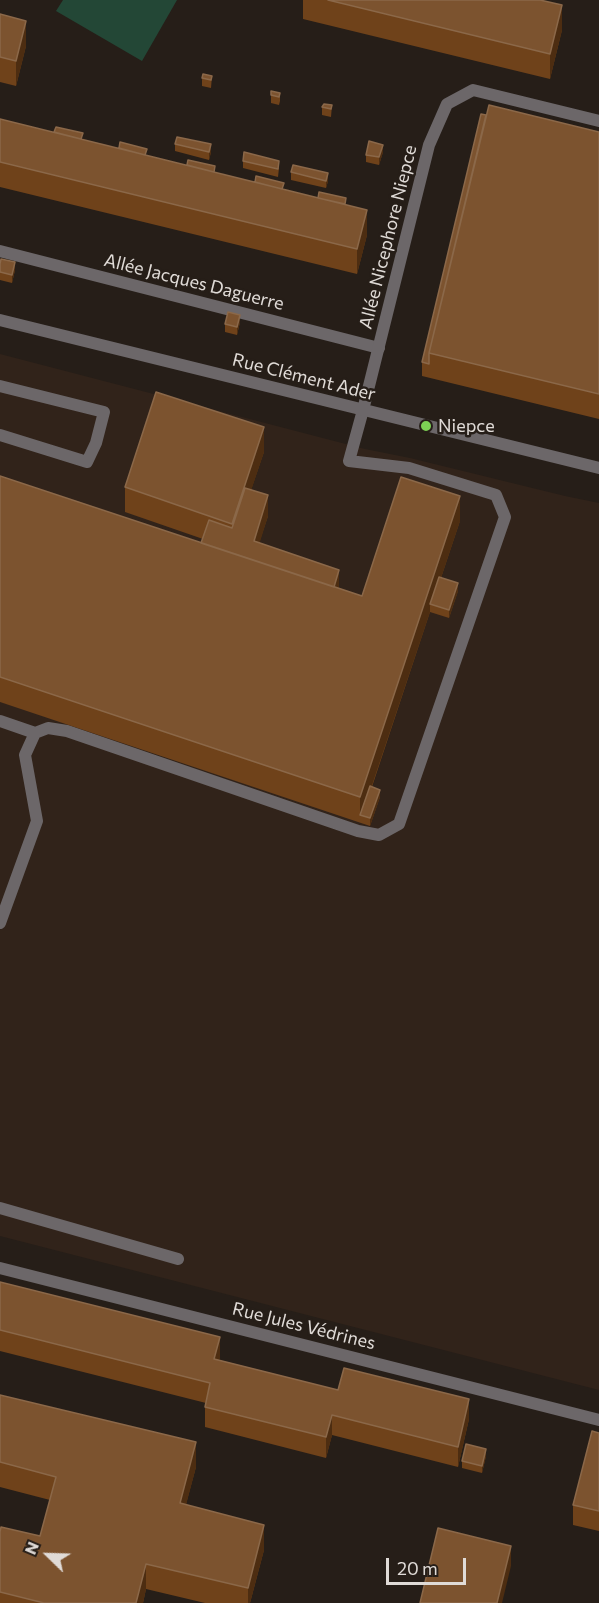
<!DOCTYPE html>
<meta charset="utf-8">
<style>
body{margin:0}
#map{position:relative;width:599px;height:1603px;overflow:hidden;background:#261e18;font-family:Commissioner,sans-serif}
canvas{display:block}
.north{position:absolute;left:18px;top:1525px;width:60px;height:60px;-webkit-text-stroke:4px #261e18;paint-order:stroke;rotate:293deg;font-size:16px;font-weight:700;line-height:24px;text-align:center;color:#e0dbd7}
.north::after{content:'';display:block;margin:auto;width:21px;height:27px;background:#e0dbd7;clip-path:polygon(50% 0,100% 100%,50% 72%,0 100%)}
.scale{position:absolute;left:386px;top:1558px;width:80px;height:27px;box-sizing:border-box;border:3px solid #e0dbd7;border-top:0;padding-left:8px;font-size:18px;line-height:21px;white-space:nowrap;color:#e0dbd7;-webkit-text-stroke:4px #261e18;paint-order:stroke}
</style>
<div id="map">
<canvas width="599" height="1603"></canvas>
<div class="north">N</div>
<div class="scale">20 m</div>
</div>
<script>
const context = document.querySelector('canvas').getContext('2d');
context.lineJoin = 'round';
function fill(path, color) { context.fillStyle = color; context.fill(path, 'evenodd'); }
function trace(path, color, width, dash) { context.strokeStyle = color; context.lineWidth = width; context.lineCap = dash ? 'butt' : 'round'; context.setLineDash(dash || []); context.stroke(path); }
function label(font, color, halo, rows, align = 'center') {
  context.font = font + ' Commissioner,sans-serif'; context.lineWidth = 5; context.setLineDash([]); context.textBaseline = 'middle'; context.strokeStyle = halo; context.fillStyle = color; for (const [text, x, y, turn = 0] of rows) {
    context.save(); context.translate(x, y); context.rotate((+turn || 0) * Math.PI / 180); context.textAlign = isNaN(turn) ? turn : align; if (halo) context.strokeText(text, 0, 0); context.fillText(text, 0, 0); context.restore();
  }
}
fill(new Path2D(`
 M0,354L365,449L410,458L565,496L599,503V1390L0,1236V702L370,794L460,521L362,621L254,561L245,509L264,452L209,540L200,567L0,500Z`), '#31231a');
fill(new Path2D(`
 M63,0H177L142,61L56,11Z`), '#234736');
trace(new Path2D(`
 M0,251L379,348
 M0,386L104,412L96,443L87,462L0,435
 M0,721L35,733
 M0,923L37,821L25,755L35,733L48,728L67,731L358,831L379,835L399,824L505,517L496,495L409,468L349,461L363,410
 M0,1208L178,1259`), '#6c6769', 12);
trace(new Path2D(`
 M0,320L599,468
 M363,410L429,145L447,104L473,90L599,121
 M0,1268L599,1420`), '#6c6769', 12);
fill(new Path2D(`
 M303,0H540L562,30L550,79L303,19Z
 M0,14L26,46L16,86L0,82Z
 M212,76L211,88L202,86V78Z
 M280,93V101L279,105L271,103V95Z
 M332,105L331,117L322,115V107Z
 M486,115L599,132V419L422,376V362Z
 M0,119L346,205L367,235L357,274L0,187Z
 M175,144L211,152L209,160L175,151Z
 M383,152L379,165L366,162V155Z
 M243,161L279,168L278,177L243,168Z
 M291,172L328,181L326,188L291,180Z
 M0,264L15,270L12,283L0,280Z
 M240,322L237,335L225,332V324Z
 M264,452L251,490L268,516L259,543L339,588L362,596L460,521L441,578L458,591L449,618L430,612L372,787L380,797L370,826L0,702V476L201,543L203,539L125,512V487Z
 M0,1282L220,1357L219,1360L338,1390L469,1419L458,1467L332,1435L326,1458L205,1427V1407L206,1403L0,1351Z
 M0,1395L196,1467L186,1504L264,1550L250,1603H205L146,1589L143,1603H0V1532L40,1536L50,1500L0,1487Z
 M599,1433V1531L573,1525V1505Z
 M486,1456L482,1473L462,1468V1461Z`), '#6f421a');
fill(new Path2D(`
 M562,5V30L550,79V54Z
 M26,21V46L16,86V61Z
 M211,144V152L209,160V152Z
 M383,145V152L379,165V157Z
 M328,173V181L326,188V181Z
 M367,210V235L357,274V249Z
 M15,262V270L12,283V275Z
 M240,315V322L237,335V327Z
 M264,427V452L232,548V524Z
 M268,495V516L254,561V541Z
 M460,496V521L432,605L430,604V612L362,815H360V797Z
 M339,570V591L333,590Z
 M458,583V591L449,618V610Z
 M380,790V797L370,826V818Z
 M220,1337V1357L214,1379V1359Z
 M469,1399V1419L458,1467V1447Z
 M332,1415V1435L326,1458V1437Z
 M196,1442V1467L180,1528V1503Z
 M486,1449V1456L482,1473V1466Z
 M264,1525V1550L250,1603H248V1588Z
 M511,1546V1566L502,1603H497Z
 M146,1564V1589L143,1603H136Z`), '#4d2d11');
const building = new Path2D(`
 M328,0H540L562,5L550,54Z
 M0,14L26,21L16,61L0,57Z
 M203,74L212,76L211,80L202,78Z
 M271,91L280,93L279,97L271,95Z
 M324,104L332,105L331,109L322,107Z
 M489,105L599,132V394L429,353Z
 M481,114L486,115L429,353V364L422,362Z
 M0,119L367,210L357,249L0,162Z
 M56,127L83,133L81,139L54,132Z
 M177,137L211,144L209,152L175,144Z
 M369,141L383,145L379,157L366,155Z
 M120,142L147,149L145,155L119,148Z
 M244,152L279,161L278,169L243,161Z
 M188,160L215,166L214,172L187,165Z
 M293,165L328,173L326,181L291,172Z
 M256,176L284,183L282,189L255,182Z
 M319,192L346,198L345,204L318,198Z
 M1,259L15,262L12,275L0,272V264Z
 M228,312L240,315L237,327L225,324Z
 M156,392L264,427L232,524L125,487Z
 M0,476L362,596L401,477L460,496L360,797L0,677Z
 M245,488L268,495L254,541L339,570L334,587L201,543L209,520L232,528Z
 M439,577L458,583L449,610L430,604Z
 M370,786L380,790L370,818L360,815Z
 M0,1282L220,1337L214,1359L338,1390L344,1368L469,1399L458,1447L332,1415L326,1437L205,1407L210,1383L0,1330Z
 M0,1395L196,1442L180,1503L264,1525L248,1588L146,1564L136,1603H44L0,1592V1532L1,1527L40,1536L56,1477L0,1462Z
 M592,1431L599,1433V1511L573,1505Z
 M466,1444L486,1449L482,1466L462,1461Z
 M438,1528L511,1546L497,1603H420Z`);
fill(building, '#7c532f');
trace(building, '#8b6849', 1.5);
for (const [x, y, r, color] of [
 [426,426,6,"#7dd154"]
]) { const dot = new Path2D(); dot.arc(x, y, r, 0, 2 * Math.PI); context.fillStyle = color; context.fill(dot); trace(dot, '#261e18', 2); }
label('18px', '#e0dbd7', '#261e18', [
 ["Allée Nicephore Niepce",388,237,-76],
 ["Allée Jacques Daguerre",194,282,14],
 ["Rue Clément Ader",304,377,14],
 ["Rue Jules Védrines",304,1326,14]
]);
label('18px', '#e0dbd7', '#261e18', [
 ["Niepce",438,426]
], 'left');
</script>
